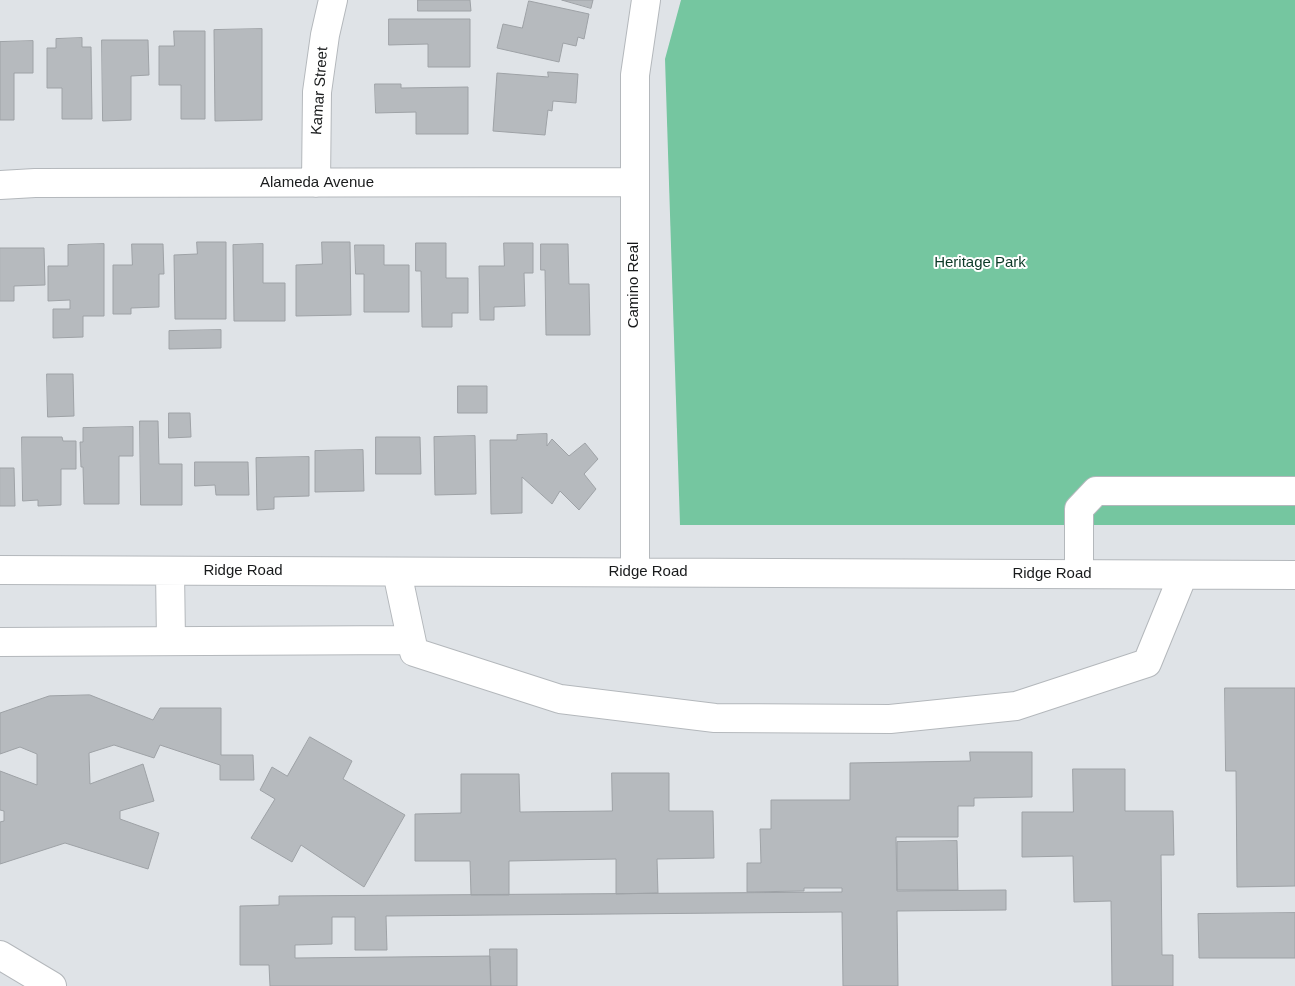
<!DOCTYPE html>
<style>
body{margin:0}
canvas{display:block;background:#dfe3e7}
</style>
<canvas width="1295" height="986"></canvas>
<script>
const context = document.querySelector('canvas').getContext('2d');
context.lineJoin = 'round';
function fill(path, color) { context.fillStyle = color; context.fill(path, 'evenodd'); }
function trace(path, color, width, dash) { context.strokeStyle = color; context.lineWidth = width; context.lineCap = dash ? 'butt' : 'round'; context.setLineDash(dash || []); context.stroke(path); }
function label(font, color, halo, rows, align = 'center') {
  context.font = font + ' Arial,sans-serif'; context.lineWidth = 4; context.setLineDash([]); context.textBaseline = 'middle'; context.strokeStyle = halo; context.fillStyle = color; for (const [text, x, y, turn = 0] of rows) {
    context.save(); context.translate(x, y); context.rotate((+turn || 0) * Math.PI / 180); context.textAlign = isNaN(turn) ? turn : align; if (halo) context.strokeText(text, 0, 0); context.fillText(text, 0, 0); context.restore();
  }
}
fill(new Path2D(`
 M681,0H1295V525H680L665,59Z`), '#75c6a0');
const building = new Path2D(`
 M418,0H470L471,11H418Z
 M562,0H593L591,8Z
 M529,1L589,14L584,39L578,37L576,46L563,43L559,62L497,48L503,24L522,28Z
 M389,19H470V67H428V44L389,45Z
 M262,29V120L215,121L214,30Z
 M174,31H205V119H181V85H159V46H174Z
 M82,38V47H91L92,119H62V88H47V48H56V39Z
 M102,40H148L149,75L131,76V120L103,121Z
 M33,41V73H14V120H0V42Z
 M548,72L578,74L576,103L553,101L552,111L548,110L545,135L493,131L497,73L548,77Z
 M375,84H401V88L468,87V134H416V112L376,113Z
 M197,242H226V319H175L174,255L197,254Z
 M322,242H350L351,315L296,316V265L322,264Z
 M416,243H446V278H468V313H452V327H422L421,271H416Z
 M504,243H533V273H524L525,306L494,307V320H480L479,266H504Z
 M104,244V316H83V337L53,338V309H70V300L48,301V266H68V245Z
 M132,244H163L164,274H159V307L131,308V314H113V265H132Z
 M263,244V283H285V321H234L233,245Z
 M541,244H568L569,284H589L590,335H546L545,270H541Z
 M355,245H384V265H409V312H364V274H356Z
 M0,248H44L45,285L14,286V301H0Z
 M221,330V348L169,349V331Z
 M47,374H73L74,416L48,417Z
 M458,386H487V413H458Z
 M169,413H190L191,437L169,438Z
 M140,421H158L159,464H182V505H141Z
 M133,427V456H119V504H84L83,467H81L80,442H83V428Z
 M547,434V446L552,439L569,456L585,443L598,459L584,474L596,489L579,510L560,491L552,504L522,477V513L491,514L490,440H517V435Z
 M475,436L476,494L435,495L434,437Z
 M22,437H62L63,441H76V469H61V505L38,506V500L23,501Z
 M376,437H420L421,474H376Z
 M363,450L364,491L315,492V451Z
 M309,457V496L274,497V509L257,510L256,458Z
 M195,462H248L249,495H216L215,485L195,486Z
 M0,468H14L15,506H0Z
 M1225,688H1295V886L1237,887L1236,771H1226Z
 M90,695L153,720L160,708H221V755H253L254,780H220V765L160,745L154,758L114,745L89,753L90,784L143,764L154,801L120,811V819L159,833L148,869L65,843L0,864V822L4,821V811L0,810V771L37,785V754L20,747L0,754V713L49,696Z
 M310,737L352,761L343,779L405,815L364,887L301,845L292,862L251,838L275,799L260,790L272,767L287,776Z
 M970,752H1032V797L974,798V806H958V837H896L897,891L1006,890V910L897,911L898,986H843L842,912L386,916L387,950H355V917H332V944L295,945V958L490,956L491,986H270L269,965H240V906L279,905V896L842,892V888H804V891L747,892V863H761L760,829H771V800H850V763L970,761Z
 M1073,769H1125V811H1173L1174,855H1161L1162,955H1173V986H1112L1111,901L1074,902L1073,856L1022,857V812H1073Z
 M612,773H669V811H713L714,858L657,859L658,893L616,894V859L509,861V895H471L470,861H415V814L461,813V774H519L520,812L612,811Z
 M957,841L958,890H897V842Z
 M1295,913V958H1199L1198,914Z
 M490,949H517V986H491Z`);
fill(building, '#b6babe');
trace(building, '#9ea2a6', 1);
const minor = new Path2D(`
 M316,183L317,92L325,35L333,0
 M0,185L35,183L634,182
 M0,570L1295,575
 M170,571L171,641
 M397,572L414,652L560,699L715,718L890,719L1016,706L1147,663L1183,575
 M635,572V75L646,0
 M1079,574V509L1096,491H1295
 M0,642L411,640
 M0,955L52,986`);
trace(minor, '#b4b8bc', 30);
trace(minor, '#fff', 28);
label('15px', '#191b1c', '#fff', [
 ["Kamar Street",320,91,-86],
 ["Alameda Avenue",317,183],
 ["Camino Real",634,285,-90],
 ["Ridge Road",243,571],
 ["Ridge Road",648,572],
 ["Ridge Road",1052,574]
]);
label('15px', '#0c3a28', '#fff', [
 ["Heritage Park",980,263]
]);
</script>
